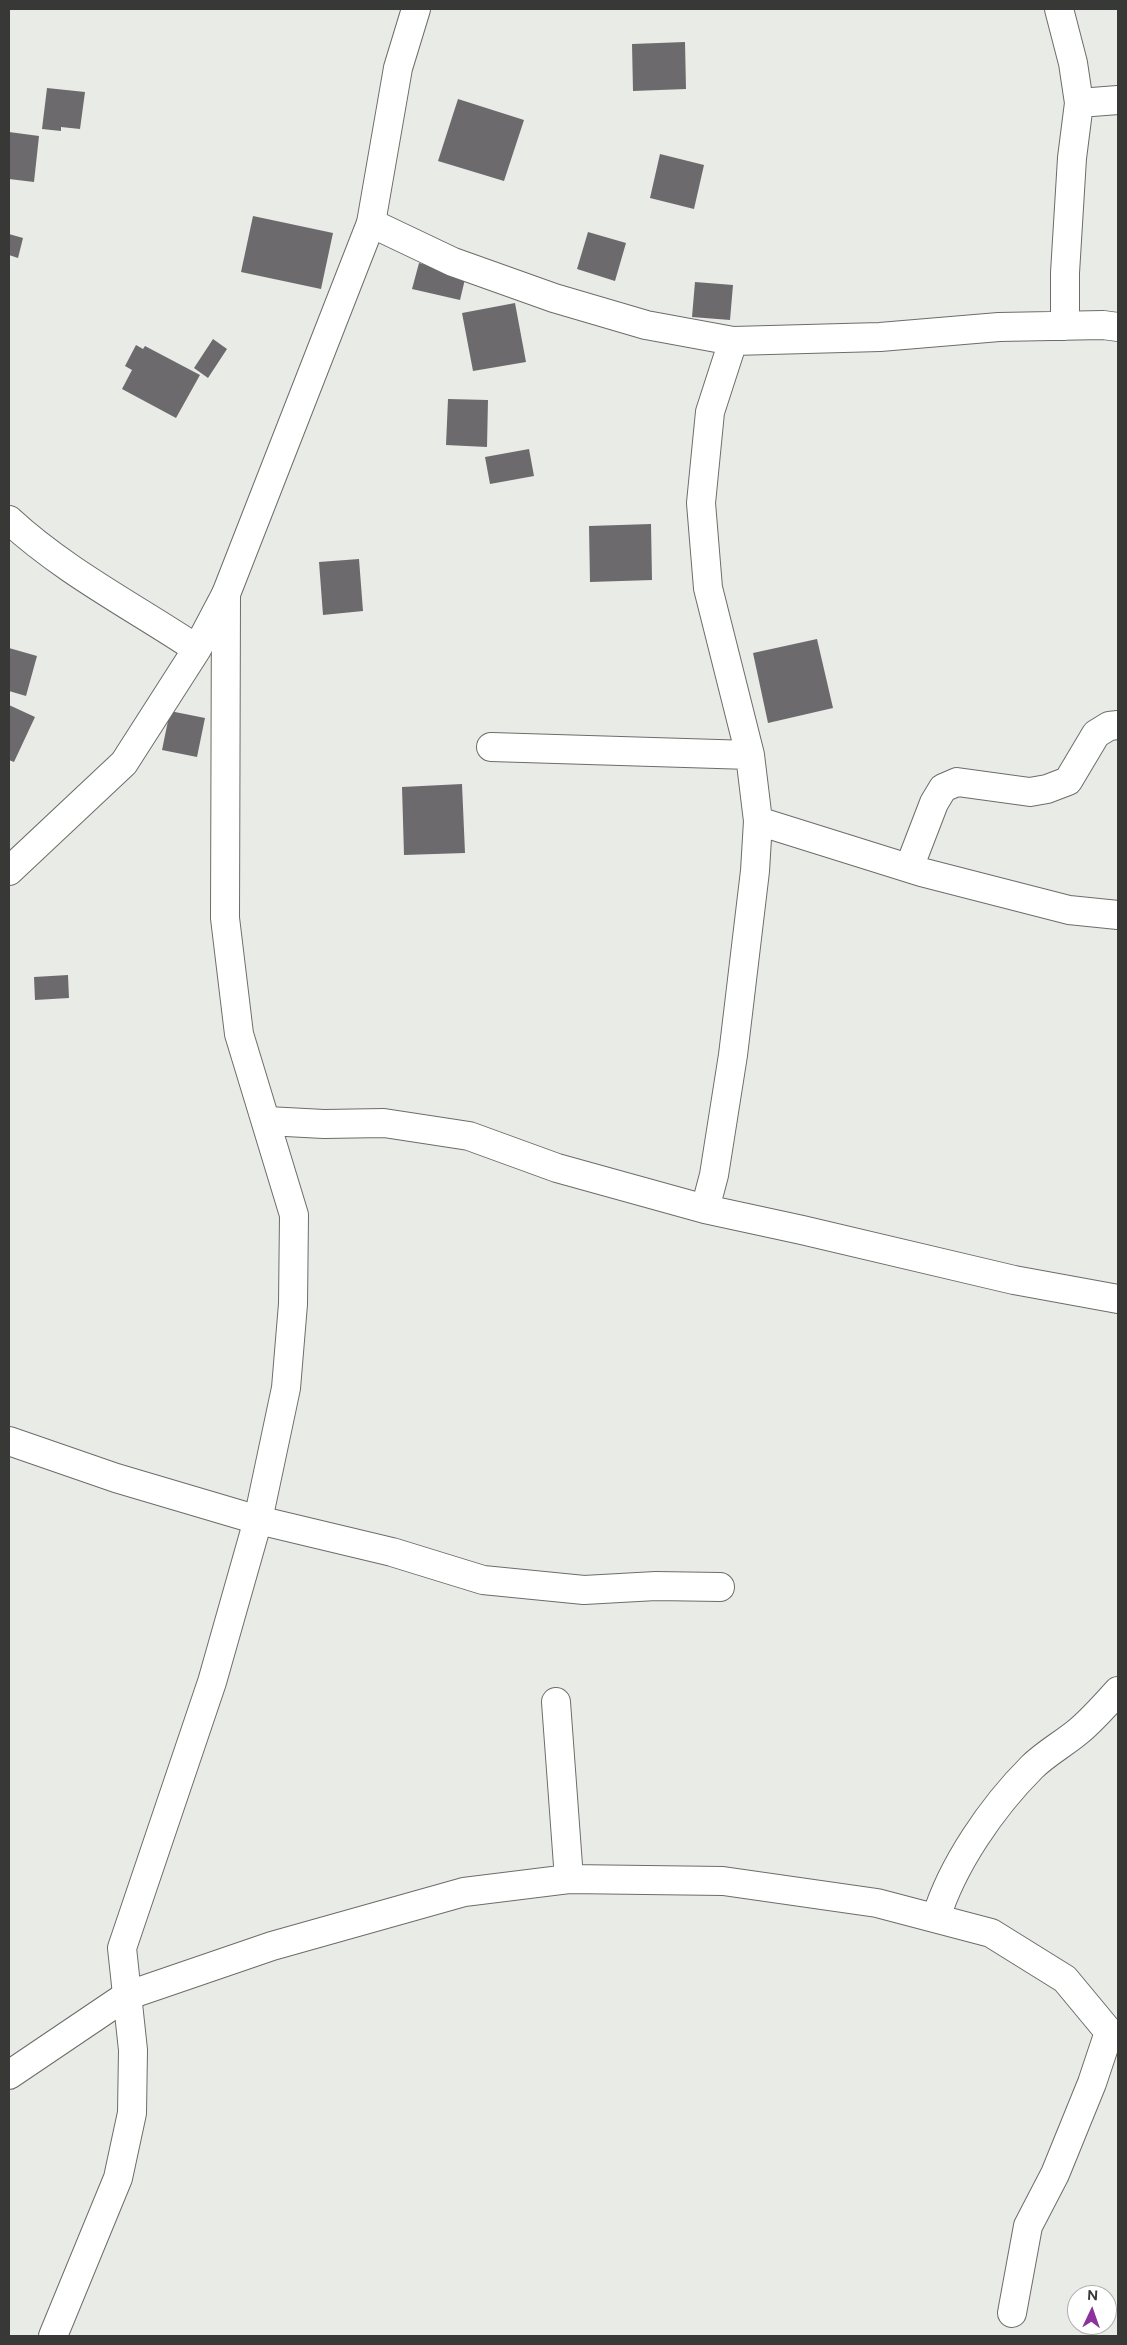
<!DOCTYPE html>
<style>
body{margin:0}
#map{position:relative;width:1127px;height:2345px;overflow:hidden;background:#e9ebe6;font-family:Figtree,sans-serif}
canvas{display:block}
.frame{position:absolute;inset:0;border:10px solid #383837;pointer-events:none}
.north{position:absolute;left:1067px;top:2285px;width:50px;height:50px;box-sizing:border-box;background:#fff;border:1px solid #afafaf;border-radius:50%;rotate:3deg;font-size:14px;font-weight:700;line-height:20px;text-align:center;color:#383837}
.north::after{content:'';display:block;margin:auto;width:18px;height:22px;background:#8d319c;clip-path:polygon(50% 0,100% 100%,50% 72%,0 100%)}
</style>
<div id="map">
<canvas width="1127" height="2345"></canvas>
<div class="frame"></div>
<div class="north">N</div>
</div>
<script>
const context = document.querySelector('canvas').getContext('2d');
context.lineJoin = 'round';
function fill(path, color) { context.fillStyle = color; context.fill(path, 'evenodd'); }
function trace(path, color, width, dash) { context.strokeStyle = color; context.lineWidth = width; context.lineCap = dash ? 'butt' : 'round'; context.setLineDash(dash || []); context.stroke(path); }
fill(new Path2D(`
 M685,42L686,89L633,91L632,44Z
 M47,88L85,92L80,129L61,127V131L42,129Z
 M458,99L524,120L504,181L438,161Z
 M9,132L39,136L34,182L9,179Z
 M660,154L704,165L694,209L650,198Z
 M253,216L333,233L321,289L241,272Z
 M588,232L626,243L615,281L577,269Z
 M9,234L23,238L18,258L9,255Z
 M419,263L466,275L460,300L412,289Z
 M695,282L733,285L730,320L692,317Z
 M515,303L526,362L473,371L462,313Z
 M213,339L227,349L208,378L194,368Z
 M136,345L143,349L145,346L200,375L176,418L122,389L132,370L125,366Z
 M448,399L488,400L487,447L446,445Z
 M529,449L534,476L490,484L485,457Z
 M651,524L652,580L590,582L589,526Z
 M359,559L363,611L323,615L319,562Z
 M817,639L833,708L768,723L753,653Z
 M9,648L37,656L26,696L9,691Z
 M9,705L35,717L14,762L9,760Z
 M170,711L205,718L197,757L162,750Z
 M462,784L465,853L404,855L402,787Z
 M68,975L69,998L35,1000L34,977Z`), '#6d6a6d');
const minor = new Path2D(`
 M1059,9L1073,63L1079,103L1072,158L1065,273V326
 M1079,103L1118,100
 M371,223L453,262L554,298L646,325L733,341L880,337L999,327L1103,325L1118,327
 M9,520C64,571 134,607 197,649
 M491,747L750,755
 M758,821L921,872L1069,910L1118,915
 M909,868L934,803L943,788L957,782L1030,792L1047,789L1068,781L1096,734L1109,726L1118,725
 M9,871L124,763L197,649L226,594
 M267,1121L324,1124L384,1123L469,1136L557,1168L705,1209L802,1230L1014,1280L1118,1299
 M705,1209L714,1175L733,1055L755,871L758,821L750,755L708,588L701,503L710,412L733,341
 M9,1441L116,1478L258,1520L392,1552L483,1580L584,1590L656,1586L720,1587
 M556,1702L569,1879
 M936,1918C952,1865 992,1807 1032,1767C1046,1753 1065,1743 1080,1730C1094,1718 1106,1704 1118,1691
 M9,2075L126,1996L272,1946L464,1892L569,1879L723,1881L877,1903L991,1933L1065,1979L1109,2032L1092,2083L1055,2174L1028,2226L1012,2313`);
const tertiary = new Path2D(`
 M53,2336L118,2178L132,2113L133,2050L122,1948L212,1682L258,1520L286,1388L293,1304L294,1215L239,1034L225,918L226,594L371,223L398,68L416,9`);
trace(minor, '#6c6d69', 30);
trace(tertiary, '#6c6d69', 30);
trace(minor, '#fff', 28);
trace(tertiary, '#fff', 28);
</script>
